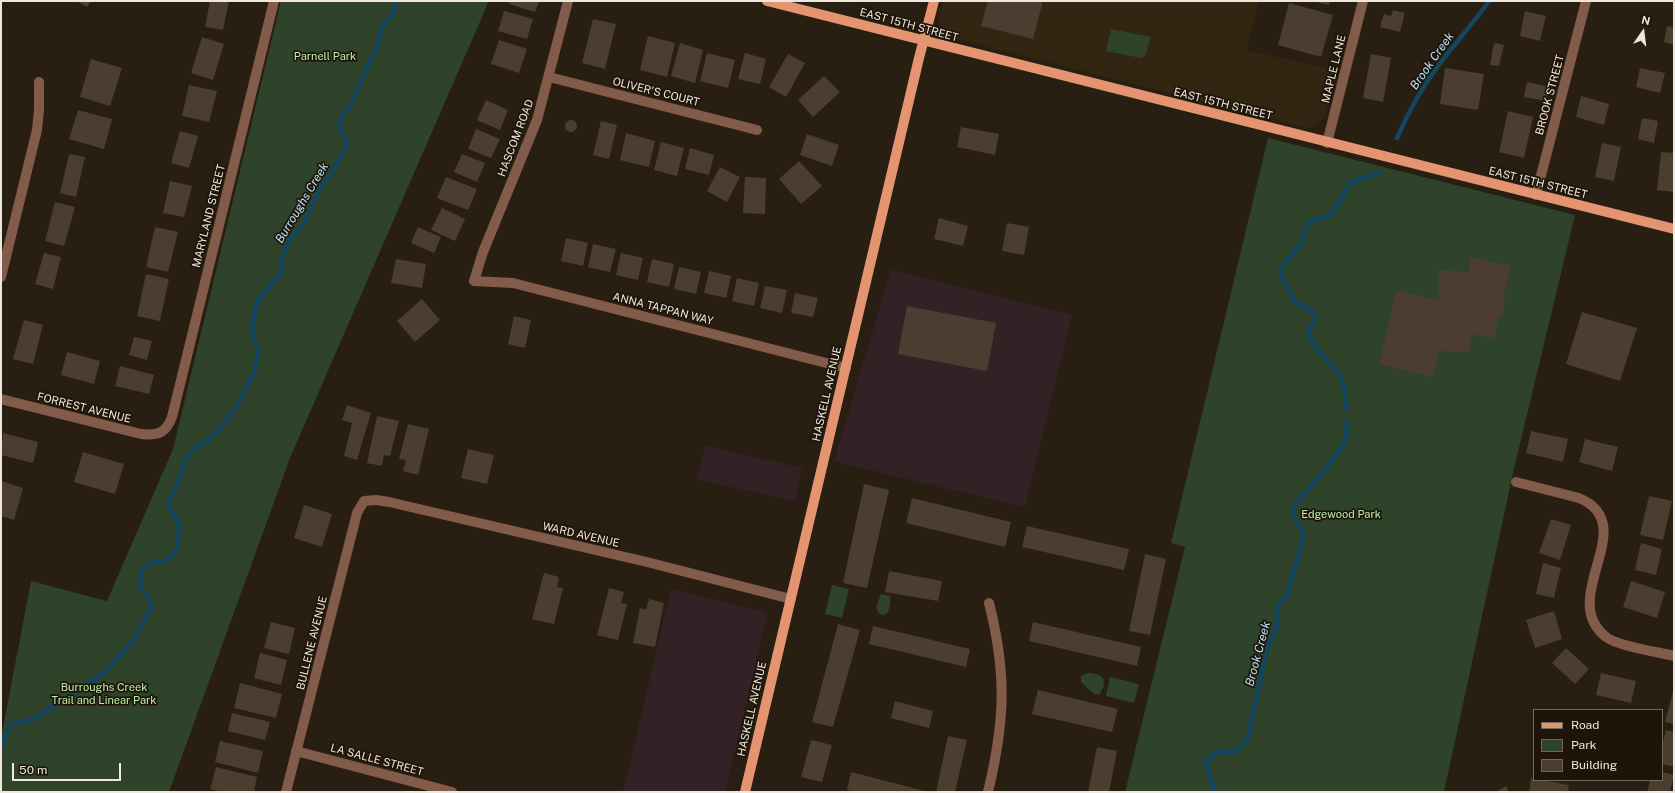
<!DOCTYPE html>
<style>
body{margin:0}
#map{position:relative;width:1675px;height:793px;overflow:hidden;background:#281e11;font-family:"Public Sans",sans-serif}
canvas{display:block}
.frame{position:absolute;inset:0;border:2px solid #eee7df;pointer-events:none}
.legend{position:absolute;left:1533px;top:709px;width:130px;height:72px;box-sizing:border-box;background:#1e1508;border:1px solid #71695e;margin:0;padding:5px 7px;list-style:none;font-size:12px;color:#eee7df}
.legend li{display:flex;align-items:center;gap:8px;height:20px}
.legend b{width:20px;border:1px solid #71695e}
.north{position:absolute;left:1623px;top:12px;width:40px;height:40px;-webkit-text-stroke:3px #1e1508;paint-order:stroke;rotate:14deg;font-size:11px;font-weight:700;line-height:16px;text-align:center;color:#eee7df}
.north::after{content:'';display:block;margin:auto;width:14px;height:18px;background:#eee7df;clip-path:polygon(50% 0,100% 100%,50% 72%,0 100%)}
.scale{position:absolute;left:12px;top:763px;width:109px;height:18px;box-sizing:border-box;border:2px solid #eee7df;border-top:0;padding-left:5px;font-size:12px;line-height:14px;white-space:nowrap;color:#eee7df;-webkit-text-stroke:3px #1e1508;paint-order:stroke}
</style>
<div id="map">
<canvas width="1675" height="793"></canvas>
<div class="frame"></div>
<ul class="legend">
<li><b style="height:5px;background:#e59472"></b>Road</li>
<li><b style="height:11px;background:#2e4329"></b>Park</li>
<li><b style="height:11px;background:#4b3e31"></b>Building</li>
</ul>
<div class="north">N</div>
<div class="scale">50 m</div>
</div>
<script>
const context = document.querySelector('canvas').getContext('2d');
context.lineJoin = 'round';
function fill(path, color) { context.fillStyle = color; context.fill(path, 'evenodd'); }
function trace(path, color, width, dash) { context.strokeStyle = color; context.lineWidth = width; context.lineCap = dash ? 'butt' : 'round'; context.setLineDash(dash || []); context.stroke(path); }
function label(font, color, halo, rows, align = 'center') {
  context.font = font + ' "Public Sans",sans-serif'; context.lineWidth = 3.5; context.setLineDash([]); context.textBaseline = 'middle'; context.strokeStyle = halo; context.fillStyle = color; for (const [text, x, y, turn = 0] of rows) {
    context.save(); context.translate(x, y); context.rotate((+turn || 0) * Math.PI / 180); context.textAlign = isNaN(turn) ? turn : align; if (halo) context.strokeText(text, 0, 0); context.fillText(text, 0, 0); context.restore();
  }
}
fill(new Path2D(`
 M891,270L1072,315L1025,508L834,461Z
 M705,445L802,468L795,502L697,479Z
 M671,589L768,612L725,792H623Z`), '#342126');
fill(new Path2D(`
 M943,1H1259L1247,50L1337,71L1325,117L1315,127L1308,128L948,37L941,31L938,24Z`), '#322511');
fill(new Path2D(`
 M281,1H489L290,458L169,792H1V738L31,581L107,601L173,449Z
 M1111,29L1151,37L1145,56L1141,58L1106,51Z
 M1268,138L1575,215L1513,473L1444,792H1125L1185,547L1171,543Z
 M832,585L849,589L842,618L825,614Z
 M881,594L890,596C891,601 890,612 885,615L879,614L876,607Z
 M1088,673L1097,674L1103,678L1104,686L1099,695L1094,694L1081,682V676Z
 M1110,677L1139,684L1134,703L1106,696Z`), '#2e4329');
trace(new Path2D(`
 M1397,138C1409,110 1425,82 1444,58C1459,39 1475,21 1489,1
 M1346,409C1345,398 1346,385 1340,376C1330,359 1309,349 1309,328L1315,321V313L1295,302L1279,271L1299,246L1309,222L1331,215L1351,182L1379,173
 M1,746L11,724L34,719L104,673L134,640L151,608L149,598L140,586L141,570L150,563L169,560L177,548L180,525L168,505L182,473L186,457L195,448L210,439L227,420L238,404L255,370L258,353L252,329L257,301L282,272V259L285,249L292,236L303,225L317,194L345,151L347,143L340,128V120L352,103L368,65L377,48L381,29L394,12L396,1
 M1215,792L1205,761L1218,752H1235L1248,738L1267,648L1278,624V605L1287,596L1304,534L1293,515V507L1328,466L1346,441L1347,421`), '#134660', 4.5);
fill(new Path2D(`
 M76,1H91L87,7Z
 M210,1H229L223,30L205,27Z
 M510,1H539L535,12L509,4Z
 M988,1H1043L1033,39L981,26Z
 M1312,1H1330L1329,5Z
 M1289,3L1333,15L1321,57L1278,45Z
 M1393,10L1405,13L1400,32L1380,27L1384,14L1391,16Z
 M504,11L533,19L527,39L498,31Z
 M1525,11L1546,16L1540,41L1520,36Z
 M593,19L616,24L605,69L582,63Z
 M1667,26L1674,27V45L1664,42Z
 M648,36L675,43L667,77L640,70Z
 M202,37L224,44L213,80L191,73Z
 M499,40L527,49L519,73L491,64Z
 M680,43L703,50L695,83L671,76Z
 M1494,43L1504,45L1499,66L1490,65Z
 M707,53L735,60L728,88L700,81Z
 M745,53L766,59L760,84L738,79Z
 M788,54L805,63L786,97L769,87Z
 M1371,54L1391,58L1383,102L1363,98Z
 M91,59L122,68L110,106L80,97Z
 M1445,68L1484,74L1478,110L1440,104Z
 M1640,68L1665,73L1660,93L1636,87Z
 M824,76L840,92L813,117L798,100Z
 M1527,82L1549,87L1546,101L1524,97Z
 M189,85L217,91L209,122L182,116Z
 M1581,96L1609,104L1604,125L1576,117Z
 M486,100L508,110L500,130L477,120Z
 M78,110L112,119L104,149L69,139Z
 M1508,111L1533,117L1524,158L1499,152Z
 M1642,118L1658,121L1654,143L1638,139Z
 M565 126a6 6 0 1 1 12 0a6 6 0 1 1-12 0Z
 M601,121L617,125L609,159L593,155Z
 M961,127L999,134L995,155L957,147Z
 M476,129L500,139L491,158L468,149Z
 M180,131L198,136L189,168L171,163Z
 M626,133L655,141L649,167L620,160Z
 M807,134L839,145L832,166L800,155Z
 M661,142L684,148L677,176L654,170Z
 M1602,143L1621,147L1614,181L1595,177Z
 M690,148L714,155L709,175L685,169Z
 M1661,152L1674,153V192L1657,190Z
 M69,154L85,157L76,197L60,193Z
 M462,154L485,163L477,182L454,172Z
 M799,161L822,186L801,204L779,179Z
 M720,167L740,177L727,202L707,191Z
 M446,177L477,189L468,210L437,198Z
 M745,177L766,178L765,214L743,213Z
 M170,181L192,186L184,217L163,213Z
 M55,202L75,207L64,246L45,241Z
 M442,208L465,219L455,241L431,230Z
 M939,218L968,226L963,246L934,239Z
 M1007,223L1029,227L1024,255L1002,251Z
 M155,227L178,232L168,272L146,267Z
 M418,227L441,237L434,253L411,243Z
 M566,238L588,243L583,266L561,261Z
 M593,244L616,249L610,272L588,267Z
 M44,253L61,257L53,289L35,284Z
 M621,253L643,258L638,280L616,275Z
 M1471,257L1511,266L1503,299H1506L1501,318L1499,317L1494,339L1471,334L1470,352L1439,351L1432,377L1379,364L1397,290L1438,300L1439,270L1468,272Z
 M396,259L426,264L422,288L391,283Z
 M652,259L674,264L669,287L647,282Z
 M679,267L701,272L696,294L674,289Z
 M709,271L731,276L726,298L704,293Z
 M146,274L169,279L160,321L137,316Z
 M737,278L759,283L754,306L732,301Z
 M765,286L787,290L782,313L760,308Z
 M795,293L818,298L813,317L791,313Z
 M422,299L440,320L415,342L397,321Z
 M907,306L996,323L987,371L898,354Z
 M1582,312L1637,328L1620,381L1566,364Z
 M514,316L531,320L525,348L508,344Z
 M24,320L43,325L33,364L13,359Z
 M134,337L152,341L147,360L129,355Z
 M67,352L100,361L94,384L61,375Z
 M120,366L154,375L149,394L115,386Z
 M347,405L371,413L357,460L344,456L352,423L342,420Z
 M377,416L399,421L390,456L384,455L382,466L367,463Z
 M408,424L429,429L418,475L403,471L406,460L399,459Z
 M1531,431L1568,439L1563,462L1526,453Z
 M3,433L38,442L33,463L1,455Z
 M1585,439L1618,447L1612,471L1579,462Z
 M468,449L494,455L487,484L461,478Z
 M83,452L124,464L115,494L74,482Z
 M1,481L23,488L14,520L1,516Z
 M864,484L889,490L867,588L843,583Z
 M1649,496L1672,501L1663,540L1640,535Z
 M912,498L1011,522L1005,547L906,523Z
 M304,505L332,514L322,547L294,538Z
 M1551,519L1571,525L1560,560L1539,553Z
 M1027,526L1129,549L1124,570L1022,547Z
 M1641,543L1662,549L1656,575L1635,570Z
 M1145,554L1166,559L1150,635L1129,631Z
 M1543,563L1561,568L1554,598L1536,594Z
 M889,571L942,581L938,601L885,592Z
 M544,573L559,577L557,587L563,588L554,624L532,619Z
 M1631,581L1665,592L1657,618L1623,607Z
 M609,588L624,592L621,603L627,604L618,640L597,635Z
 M649,599L664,603L655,647L633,643L640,608L646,610Z
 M1554,611L1562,639L1535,648L1526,620Z
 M271,622L295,628L289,654L264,648Z
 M1033,622L1141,647L1137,666L1029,641Z
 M838,624L860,630L833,727L812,722Z
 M873,626L970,649L966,667L869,644Z
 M1566,648L1589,669L1575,684L1552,663Z
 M260,653L287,660L281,685L254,678Z
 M1601,673L1636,681L1631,703L1596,695Z
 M240,683L282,694L276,718L234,708Z
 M1674,688V724L1665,722Z
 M1038,690L1118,709L1112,732L1032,714Z
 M895,701L933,711L929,728L891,718Z
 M232,713L270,722L265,740L228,731Z
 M1666,730L1674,732V767L1662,764V746Z
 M948,736L967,740L955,792H936Z
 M811,740L832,745L822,782L801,777Z
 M220,741L263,751L258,773L215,762Z
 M1097,747L1117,751L1109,792H1088Z
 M216,767L257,777L254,792H223L210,789Z
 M851,772L925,791V792H855L847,790Z
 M1662,772L1674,775L1670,792H1647L1650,780H1662Z
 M1531,778L1569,785L1568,792H1529Z
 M1506,786L1509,792H1495Z`), '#4b3e31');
trace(new Path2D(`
 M568,1L537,120L483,252L474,281L513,283L846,368
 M549,77L757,130
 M1327,143L1363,1
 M1536,195L1586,1
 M1,277L37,130L39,110V82
 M1,399L141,434C158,436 166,433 172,417L274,1
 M1516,482L1579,498C1643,525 1556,598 1606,637C1617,646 1659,652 1674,656
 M296,751L452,792
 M286,792L357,513L364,501L376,500L389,502L647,562L791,599
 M988,792C1005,721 1007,674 989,603`), '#825b4a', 10);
trace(new Path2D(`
 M767,1L1674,229
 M745,792L919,58L934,1`), '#e59472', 10);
label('11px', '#eee7df', '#1e1508', [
 ["EAST 15TH STREET",909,25,15],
 ["MAPLE LANE",1334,69,-76],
 ["OLIVER'S COURT",656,92,14],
 ["BROOK STREET",1550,95,-75],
 ["EAST 15TH STREET",1223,104,14],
 ["HASCOM ROAD",516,138,-69],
 ["EAST 15TH STREET",1538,183,14],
 ["MARYLAND STREET",209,216,-76],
 ["ANNA TAPPAN WAY",663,309,14],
 ["HASKELL AVENUE",827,394,-77],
 ["FORREST AVENUE",84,408,14],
 ["WARD AVENUE",581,535,13],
 ["BULLENE AVENUE",312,643,-76],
 ["HASKELL AVENUE",752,709,-77],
 ["LA SALLE STREET",377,760,15]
]);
label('11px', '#bcefb1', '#1e1508', [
 ["Parnell Park",325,57],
 ["Edgewood Park",1341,515],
 ["Burroughs Creek",104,688],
 ["Trail and Linear Park",104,701]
]);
label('italic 12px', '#b6e2fe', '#1e1508', [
 ["Brook Creek",1432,61,-55],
 ["Burroughs Creek",302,203,-59],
 ["Brook Creek",1258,654,-75]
]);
</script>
